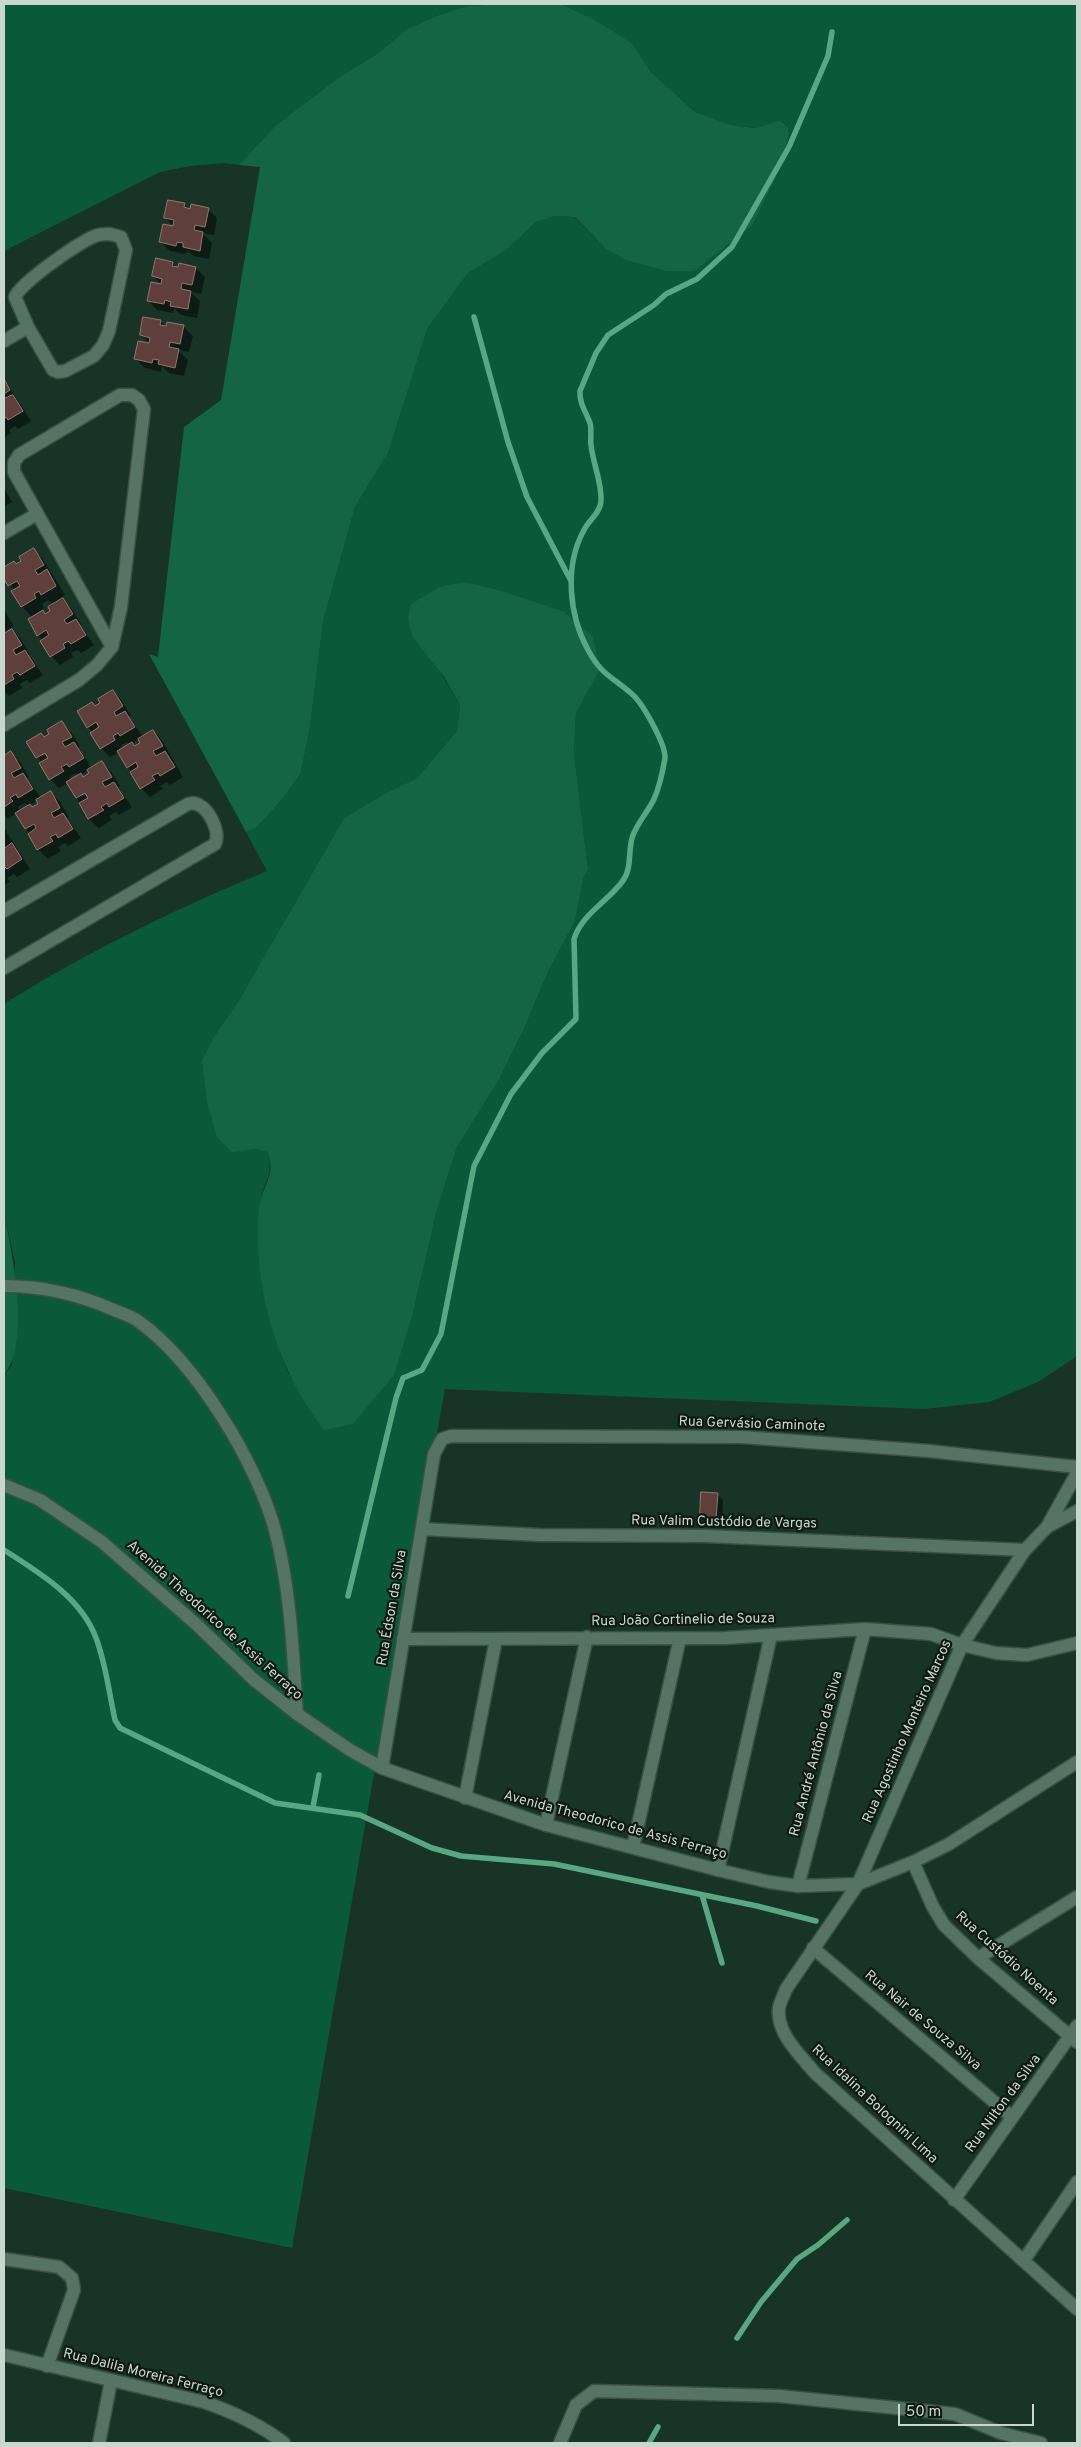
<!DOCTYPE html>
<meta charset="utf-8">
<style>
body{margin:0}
#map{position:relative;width:1081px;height:2447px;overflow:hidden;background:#183426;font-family:Overpass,sans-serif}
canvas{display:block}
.frame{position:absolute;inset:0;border:5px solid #c8d8ce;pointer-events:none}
.scale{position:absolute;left:898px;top:2404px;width:136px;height:22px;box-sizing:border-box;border:2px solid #c8d8ce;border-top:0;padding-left:6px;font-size:15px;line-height:18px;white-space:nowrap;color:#c8d8ce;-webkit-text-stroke:4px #0d1912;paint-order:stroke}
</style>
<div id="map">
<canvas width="1081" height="2447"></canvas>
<div class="frame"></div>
<div class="scale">50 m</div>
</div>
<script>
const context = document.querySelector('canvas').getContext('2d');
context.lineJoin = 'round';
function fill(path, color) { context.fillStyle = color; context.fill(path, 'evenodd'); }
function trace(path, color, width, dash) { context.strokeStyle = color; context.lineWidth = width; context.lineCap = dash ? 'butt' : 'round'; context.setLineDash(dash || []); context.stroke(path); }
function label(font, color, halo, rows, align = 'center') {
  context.font = font + ' Overpass,sans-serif'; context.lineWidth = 4.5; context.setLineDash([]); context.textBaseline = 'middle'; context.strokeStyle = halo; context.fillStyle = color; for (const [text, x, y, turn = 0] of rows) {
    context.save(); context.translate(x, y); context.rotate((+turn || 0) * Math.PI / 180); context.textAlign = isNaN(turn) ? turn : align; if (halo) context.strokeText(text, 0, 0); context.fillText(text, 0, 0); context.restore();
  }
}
fill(new Path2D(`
 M4,4H501L468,6L439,15L407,29L377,54L341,76L276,125L239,165L223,163L191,166L160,172L4,251Z
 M547,4H1077V1356L1038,1382L989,1402L924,1409L445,1389L372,1785L292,2248L4,2188V1375L12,1365L15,1262L4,1213V1004C88,951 176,909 267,871L246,832L256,828L280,802L301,773L310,727L323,622L355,507L389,451L427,329L468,273L505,251L536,222L555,216L574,217L605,248L734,240L752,226L780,169L789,129L782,120L755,128L731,125L695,112L650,71L633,44L560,4ZM465,582L496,589L563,611L600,668L576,713L574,753L588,869L583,879L575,921L548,972L524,1029L499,1080L457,1147L437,1210L413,1313L289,1375C265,1311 259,1271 261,1203C261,1182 276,1176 267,1152L255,1149L202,1060L213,1038L239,1000L344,818L384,794L417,778L457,731L460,705L434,662Z`), '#0a5a39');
fill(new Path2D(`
 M501,4H560L595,20L633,44L650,71L695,112L731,125L755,128L781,120L789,129L785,152L780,169L752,226L694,271H667L626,260L605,248L575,217L555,216L536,222L505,251L468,273L427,329L389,451L355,507L323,622L310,727L301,773L280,802L256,828L246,832L149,654L158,657L184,427L221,400L260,167L239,165L276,125L341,76L377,54L407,29L439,15L468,6Z
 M465,582L496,589L563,611L593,637L600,669L576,713L574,753L588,869L583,879L575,921L548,972L524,1029L499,1080L457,1147L437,1210L413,1313L394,1375L353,1424L324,1430C280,1374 256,1298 258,1226C258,1218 259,1207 261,1199C266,1180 276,1173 267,1152L255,1149L232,1152L217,1137L207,1102L202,1060L213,1038L239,1000L344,818L384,794L417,778L457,731L460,705L444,677L412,636L408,618L411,604L440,587Z
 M4,1213C12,1252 31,1343 4,1375Z`), '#146542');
fill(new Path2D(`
 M184,204L191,211L208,209L217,218L214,235L202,233L212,243L209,259L193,256L188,251L185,254L170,251L160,242L175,227L165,218Z
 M172,263L179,270L196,268L205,277L201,294L190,292L200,301L197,318L181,315L174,308L173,313L157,310L148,300L163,286L153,276Z
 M160,321L167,328L184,327L193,336L189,352L178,350L188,360L184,376L169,373L162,366L161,372L145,368L136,359L151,345L141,335Z
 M4,379L31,421L18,429L15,426L9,430L11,433L4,438Z
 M4,488L12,502L4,507Z
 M34,550L43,559L65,595L61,598L72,609L81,624L80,625L94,645L81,653L78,650L71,653L73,657L60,665L51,656L38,635L33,618L22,607L13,591L14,590L4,576V568L13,562L17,565ZM48,600L53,605L52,611L46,615L41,610L44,608L42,604Z
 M4,610L14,626L4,632Z
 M12,630L21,639L30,655H29L43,675L30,683L27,680L20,684L22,688L9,696L4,691V635Z
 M113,691L122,701L131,716L129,717L143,737L153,731L162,740L183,777L170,785L167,782L160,786L163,789L150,797L141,788L119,752L110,757L101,748L93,732L88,727L95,707ZM139,739L141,743L135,747L132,744ZM127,742L130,745L123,749L121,745Z
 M62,722L71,732L80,747H78L92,768L102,762L111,771L120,786L118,787L132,807L119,815L116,812L109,816L112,820L99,828L89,819L68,783L59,788L50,779L42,763L28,743L44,738ZM88,770L90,774L84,778L81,775ZM76,773L79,776L72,780L69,777Z
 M11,753L20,762L29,777L27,778L41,798L51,793L60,802L69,817L67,818L81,838L68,846L65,843L58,847L61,851L48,859L38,849L17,813L8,819L4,815V757ZM37,801L39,805L33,808L30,805ZM25,803L28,806L21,811L18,807Z
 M4,828L30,869L17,877L14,874L7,878L10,882L4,885Z
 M717,1494L723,1500L722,1524L707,1523L701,1517Z`), '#0007');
trace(new Path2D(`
 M474,317L508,442L527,497L571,581
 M4,1550C38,1572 81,1597 96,1638C106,1664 109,1693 115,1720L120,1728L275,1803L360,1815L432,1848L461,1856L554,1864L757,1906L816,1921
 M348,1596L396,1398L403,1378L422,1370L441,1334L474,1166L511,1094L542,1053L576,1019L574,939C582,914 607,902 622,882C632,870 628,853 632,838C636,824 648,812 654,799C659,788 663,770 665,758C666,745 643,704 633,695C613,677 602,676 588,650C569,615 564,566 584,530C589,520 601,512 601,501C602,482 593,464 591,445C590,438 592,430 590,423C586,412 579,403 580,391L596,353L608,335L654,305L666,294L697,279L732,247L789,147L828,56L832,32
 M313,1807L319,1775
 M702,1895L722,1963
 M737,2338L761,2302L797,2259L818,2245L847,2220
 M649,2443L658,2427`), '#5aa883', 5.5);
const building = new Path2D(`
 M168,200L185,203L184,207L190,209L191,204L209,208L205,227L195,225L194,230L203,232L200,251L183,247V243L177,242L176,246L159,242L163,224L173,226L174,220L164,218Z
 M156,258L173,262L172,266L178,267L179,263L196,267L192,285L182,283L181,289L191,291L188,309L170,306L171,302L165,300L164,304L147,301L151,282L161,284L162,279L152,276Z
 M143,317L161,320L160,325L166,326L167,322L184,325L180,344L170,342L169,347L179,349L175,368L158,364L159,360L153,359L152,363L134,359L138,341L149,343L150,338L140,335Z
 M4,379L10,390L4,394Z
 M13,395L23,411L8,420L6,417L4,418V399Z
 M34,548L44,565L35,570L38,575L47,569L56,586L41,595L39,591L34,594L36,598L21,607L11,591L20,586L17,581L8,586L4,579V567L14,561L16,564L21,561L19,557Z
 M63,598L73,614L64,620L67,624L76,619L86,635L71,644L68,641L63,644L65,648L50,657L40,641L49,635L46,630L37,636L28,619L43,610L45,614L50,611L48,607Z
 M12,629L22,645L13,650L16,655L25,650L35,666L20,675L17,672L12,675L14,679L4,685V634Z
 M113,690L123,706L114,712L116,716L125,711L135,727L120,736L118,733L113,736L115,740L100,749L90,733L99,727L96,722L87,728L77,711L92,702L95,706L100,703L98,699Z
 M62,721L72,737L62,742L65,747L74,742L84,758L69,767L67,764L61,767L64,771L49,780L39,763L48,758L45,753L36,758L26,742L41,733L44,737L49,734L47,730Z
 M153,730L163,746L153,751L156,756L165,751L175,767L160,776L158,773L152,776L155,780L140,789L130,772L138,767L136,762L127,768L117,751L132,742L134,746L140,743L138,739Z
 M11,751L21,768L11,773L14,778L23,773L33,789L18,798L16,794L10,798L13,801L4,807V756Z
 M102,761L112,777L102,782L105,787L114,782L124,798L109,807L107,803L101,807L104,810L88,819L79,803L88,798L85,793L76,798L66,782L81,773L83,777L89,773L87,770Z
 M51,791L60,808L51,813L54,818L63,813L73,829L58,838L56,834L50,837L53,841L37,850L28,834L36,828L34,824L25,829L15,813L30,804L32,807L38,804L36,800Z
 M12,843L22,859L7,869L4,866V849Z
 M701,1492L718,1493L716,1519L700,1518Z`);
fill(building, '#5e3f3b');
trace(building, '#977571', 1);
const street = new Path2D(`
 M110,234L121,237L126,250L109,331L103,345L94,356L65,371L58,372L53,370L28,327L15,297C20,283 83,239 98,235C102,234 106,234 110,234Z
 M4,341L28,327
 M4,533L37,514
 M4,725L79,680L97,665L112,647L121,607L144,409L139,400L132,395H120L19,455L14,463V472L112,647
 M4,911L188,804L193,803C208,805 221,831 215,844L4,968
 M4,1286C43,1286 78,1294 114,1310C121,1313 131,1316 138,1321C196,1362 259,1466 276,1534C291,1593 293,1654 297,1714
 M1077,1473L1047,1527L1025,1550L962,1645L858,1884L786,1989C784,1995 780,2002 779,2008C776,2033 800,2055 815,2073L1077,2309
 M1047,1527L1077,1511
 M422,1529L539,1535L705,1536L1025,1550
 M403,1639L725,1638L865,1629L931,1634L962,1645L996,1653L1027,1655L1077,1643
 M382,1768L434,1454L442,1439L451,1436L742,1437L929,1451L1077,1467
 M465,1798L496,1639
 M546,1825L587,1637
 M633,1847L680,1638
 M913,1862L933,1907L944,1925L978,1958L1077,2042
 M718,1870L771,1635
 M798,1886L865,1629
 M813,1948L1012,2117
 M978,1958L1077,1897
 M954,2200L1077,2026
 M4,2259L59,2267L72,2278L74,2290L47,2366
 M1024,2260L1077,2182
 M4,2355L204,2402C233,2412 259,2424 284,2443
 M99,2443L111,2381
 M560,2443L576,2405L594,2391L779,2396L955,2414L1001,2433L1041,2443`);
const secondary = new Path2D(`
 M4,1485L40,1500L102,1542L196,1624L253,1679L297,1714L350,1750L382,1768L546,1825L718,1870L769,1882L798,1886L858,1884L913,1862L949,1844L1077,1762`);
trace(street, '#395144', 15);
trace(secondary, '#395144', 15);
trace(street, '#567463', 12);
trace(secondary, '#567463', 12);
label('14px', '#c8d8ce', '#0d1912', [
 ["Rua Gervásio Caminote",752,1425,2],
 ["Rua Valim Custódio de Vargas",724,1523,1],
 ["Rua Édson da Silva",393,1608,-80],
 ["Avenida Theodorico de Assis Ferraço",214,1621,42],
 ["Rua João Cortinelio de Souza",683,1621,-1],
 ["Rua Agostinho Monteiro Marcos",908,1732,-66],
 ["Rua André Antônio da Silva",817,1754,-75],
 ["Avenida Theodorico de Assis Ferraço",615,1826,15],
 ["Rua Custódio Noenta",1006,1959,42],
 ["Rua Nair de Souza Silva",922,2021,40],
 ["Rua Nilton da Silva",1004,2104,-54],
 ["Rua Idalina Bolognini Lima",874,2105,43],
 ["Rua Dalila Moreira Ferraço",143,2374,14]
]);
</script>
